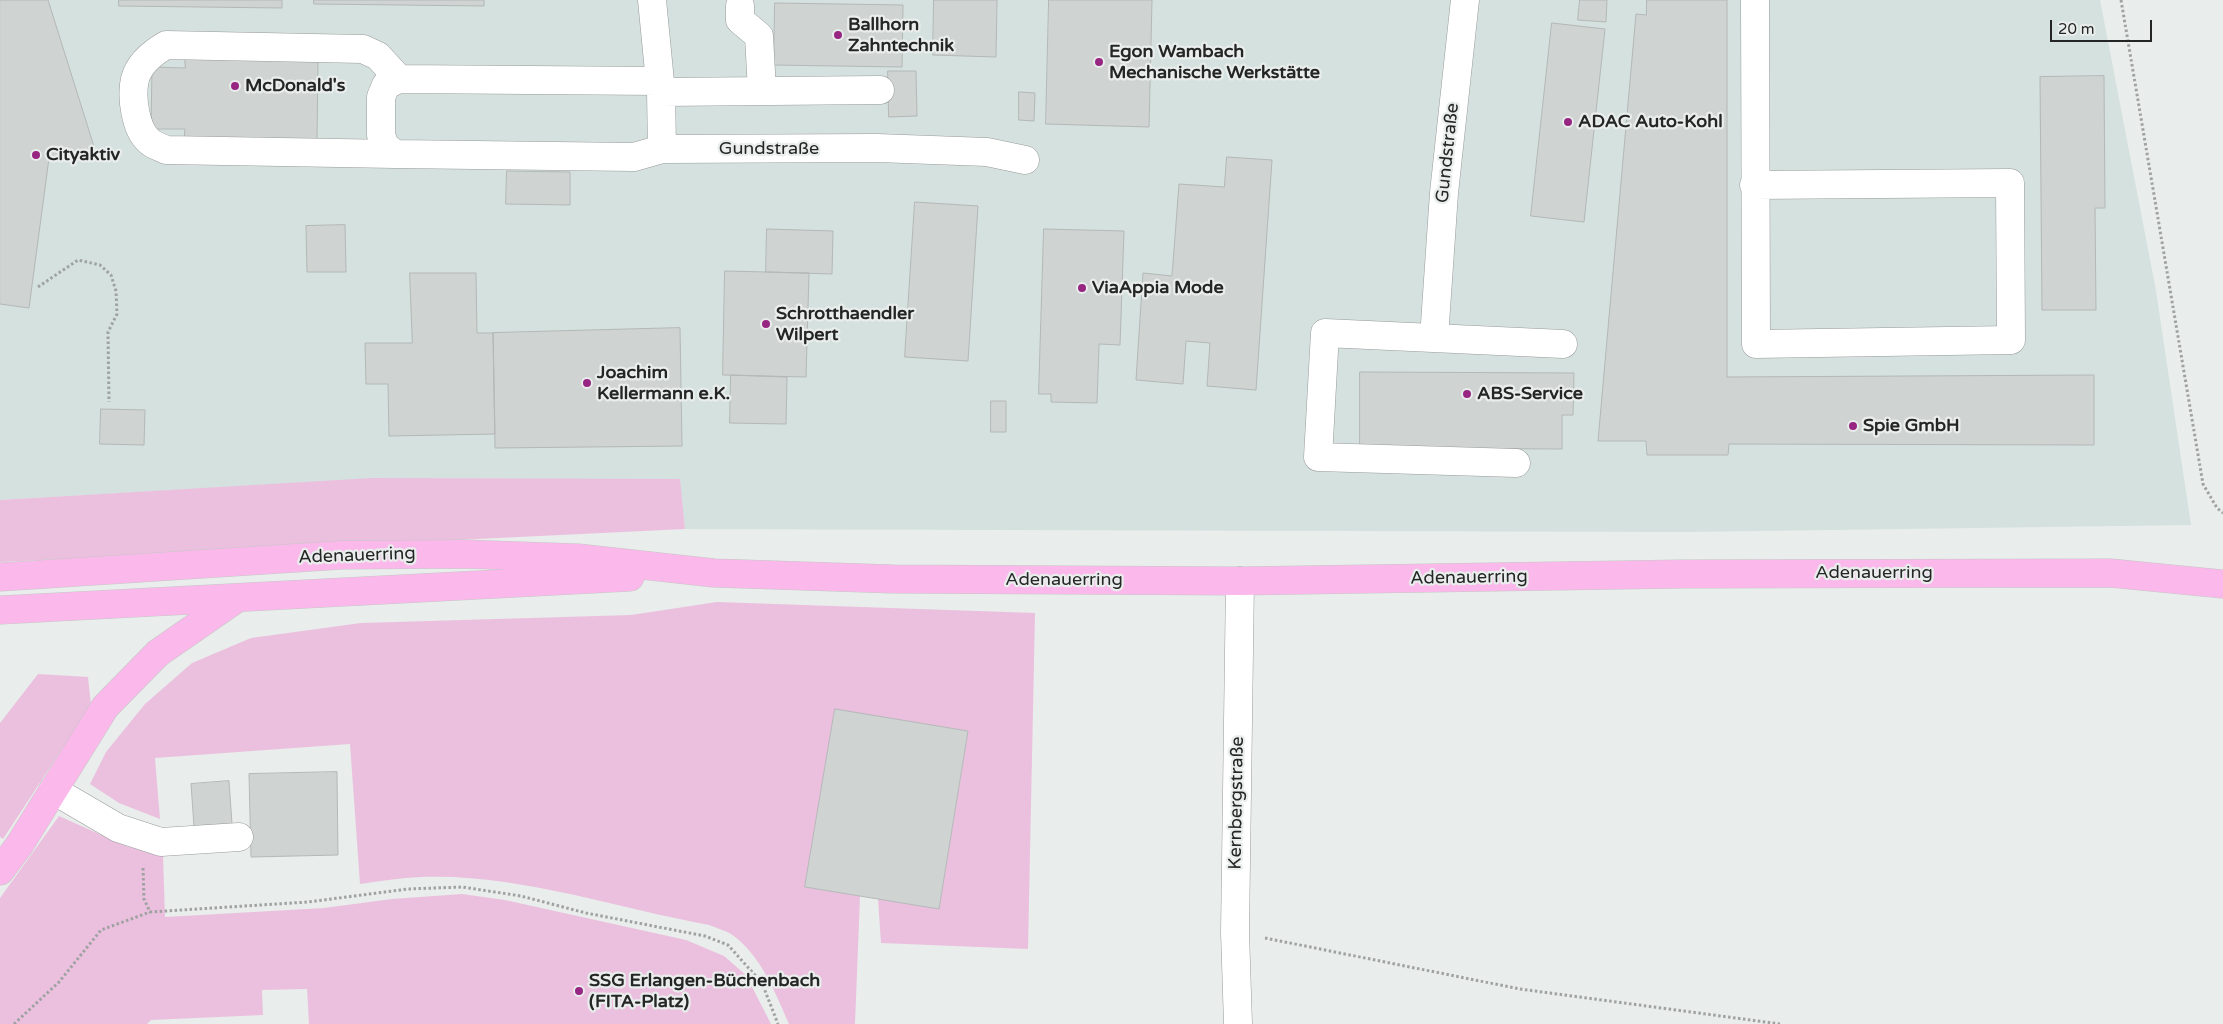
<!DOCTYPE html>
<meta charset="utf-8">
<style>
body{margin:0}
#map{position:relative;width:2223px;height:1024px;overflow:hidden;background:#e9edec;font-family:"Varela Round",sans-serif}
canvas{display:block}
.scale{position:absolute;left:2050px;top:20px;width:102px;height:22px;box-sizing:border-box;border:2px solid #242525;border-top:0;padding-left:6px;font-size:15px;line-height:18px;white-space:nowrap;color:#242525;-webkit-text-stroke:4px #e9edec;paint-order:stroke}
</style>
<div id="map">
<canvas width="2223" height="1024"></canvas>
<div class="scale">20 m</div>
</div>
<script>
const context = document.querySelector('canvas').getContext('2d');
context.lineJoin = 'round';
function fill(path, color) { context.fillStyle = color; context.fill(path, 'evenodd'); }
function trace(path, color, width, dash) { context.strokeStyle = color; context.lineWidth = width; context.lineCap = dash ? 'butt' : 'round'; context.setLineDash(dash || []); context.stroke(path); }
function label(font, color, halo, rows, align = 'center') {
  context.font = font + ' "Varela Round",sans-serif'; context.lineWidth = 4.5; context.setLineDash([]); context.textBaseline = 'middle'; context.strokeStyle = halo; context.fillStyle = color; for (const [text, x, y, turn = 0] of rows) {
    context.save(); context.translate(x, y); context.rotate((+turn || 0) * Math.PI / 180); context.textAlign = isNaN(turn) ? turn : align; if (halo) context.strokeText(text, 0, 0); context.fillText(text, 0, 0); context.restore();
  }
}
fill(new Path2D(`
 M0,0H2100L2156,291L2191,525L1685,532L685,529L679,479H372L0,500Z`), '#d4e1de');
fill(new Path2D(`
 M372,478L680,479L685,529L0,562V500Z
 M717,602L1035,613L1028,949L881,943L878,899L939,909L968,731L835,710L805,887L860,896L855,1024H789C775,992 761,955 731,934C724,930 716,928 709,925C617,908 515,873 421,877C401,878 380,881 360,884L350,744L155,758L160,819L119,803L90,784L106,752L145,704L192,663L251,638L361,623L631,615Z
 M38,674L88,677L91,705L3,839L0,837V723Z
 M59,816L126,846L163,855L165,917L324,908L392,899L462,894L505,900L686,940L724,956L746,975L771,1024H309L307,989L262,990L263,1015L151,1020L147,1024H0V898Z`), '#ebc0de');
const building = new Path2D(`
 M0,0H48L96,153L49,158L29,308L0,304Z
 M119,0H282V8L119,6Z
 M314,0H484V6L314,4Z
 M934,0H997L996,57L933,55Z
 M1049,0H1152L1149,127L1046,124Z
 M1580,0H1607L1606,22L1578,20Z
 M1647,0H1727V377L2094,375V445L1729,444L1728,455H1647L1646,441H1598L1636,14L1646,15Z
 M775,3L903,5L902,67L774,65Z
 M1552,23L1605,29L1584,222L1531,216Z
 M185,57L318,58L317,141L184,139L185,129H151L152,67L185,68Z
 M888,71H916L917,116L889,117Z
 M2104,76L2105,208H2095L2096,310H2042L2040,77Z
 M1019,92L1035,93L1034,121L1019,120Z
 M1227,157L1272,160L1256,390L1207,386L1210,343L1186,341L1183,384L1136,380L1143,273L1172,276L1179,184L1224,187Z
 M507,171L570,172V205L506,204Z
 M915,202L978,206L968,361L905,357Z
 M345,225L346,272H307L306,226Z
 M767,229L833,231L832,274L766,272Z
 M1044,229L1124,231L1120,345L1099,344L1097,403L1051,402V394H1039Z
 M725,271L809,273L806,377L723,375Z
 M410,273H476L477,333H493L495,434L389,436L388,384H366L365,343H412Z
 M680,328L682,446L495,448L493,333Z
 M1360,372L1574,373L1573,415H1562V449L1360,448Z
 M731,375L787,377L786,424L730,423Z
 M991,401H1006V432H991Z
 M101,409L145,410L144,445L100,444Z
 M835,709L968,731L939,909L805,887Z
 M337,772L338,855L251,857L249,774Z
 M229,781L232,824L194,826L191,784Z`);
fill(building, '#cfd3d2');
trace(building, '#b4b8b7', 1);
const minor = new Path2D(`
 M652,0L661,92L662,149L877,148L987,152L1025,160
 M740,6V20L759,36L762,91
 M659,81L399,79L386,85L381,97V135L385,146L395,154L634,157L662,149
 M661,92L880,90
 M395,154L166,150C160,147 153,145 149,141C135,129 131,96 135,79C139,64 154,52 166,45L363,49L378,56L399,79
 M1754,185L2010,183L2011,340L1756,344L1755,0
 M1434,338L1444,193L1465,0
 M1516,463L1318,457L1325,333L1563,344
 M53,790L118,828L161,842L239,837
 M1238,1024L1235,932L1240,581`);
const major = new Path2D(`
 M0,577L342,555L464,554L578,558L714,573L893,579L1240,581L1682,574L2110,573L2223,584
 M0,610L630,577
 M0,871L20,844L105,707L158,653L236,599`);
trace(minor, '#989b9a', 29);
trace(major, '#c6c6c6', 29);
trace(new Path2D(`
 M2121,0L2203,484L2217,508L2223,513
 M38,287L78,260L100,265L111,275L116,291L117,314L108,332L109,402
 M143,868L144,899L150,912L308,902L408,889L462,887L521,896L586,913L705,936L728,945L762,983L778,1024
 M1265,938L1520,989L1780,1024
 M14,1024L59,982L101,930L150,912`), '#9fa2a1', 3, [2.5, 2.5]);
trace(minor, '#fff', 28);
trace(major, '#fbb9eb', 28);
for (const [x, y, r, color] of [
 [838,35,5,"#972582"],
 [1099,62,5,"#972582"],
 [235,86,5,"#972582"],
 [1568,122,5,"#972582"],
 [36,155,5,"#972582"],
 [1082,288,5,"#972582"],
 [766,324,5,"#972582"],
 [587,383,5,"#972582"],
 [1467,394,5,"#972582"],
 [1853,426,5,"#972582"],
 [579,991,5,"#972582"]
]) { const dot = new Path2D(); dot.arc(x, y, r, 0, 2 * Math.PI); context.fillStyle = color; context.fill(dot); trace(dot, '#e9edec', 2); }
label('bold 18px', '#242525', '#e9edec', [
 ["Ballhorn",848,25],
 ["Zahntechnik",848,46],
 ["Egon Wambach",1109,52],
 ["Mechanische Werkstätte",1109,73],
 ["McDonald's",245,86],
 ["ADAC Auto-Kohl",1578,122],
 ["Cityaktiv",46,155],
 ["ViaAppia Mode",1092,288],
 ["Schrotthaendler",776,314],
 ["Wilpert",776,335],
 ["Joachim",597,373],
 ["Kellermann e.K.",597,394],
 ["ABS-Service",1477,394],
 ["Spie GmbH",1863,426],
 ["SSG Erlangen-Büchenbach",589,981],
 ["(FITA-Platz)",589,1002]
], 'left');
label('18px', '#242525', '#e9edec', [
 ["Gundstraße",769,149],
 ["Gundstraße",1448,153,-84],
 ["Adenauerring",357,556,-2],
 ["Adenauerring",1874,573],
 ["Adenauerring",1469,578,-1],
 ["Adenauerring",1064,580],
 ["Kernbergstraße",1237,803,-89]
]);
</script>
